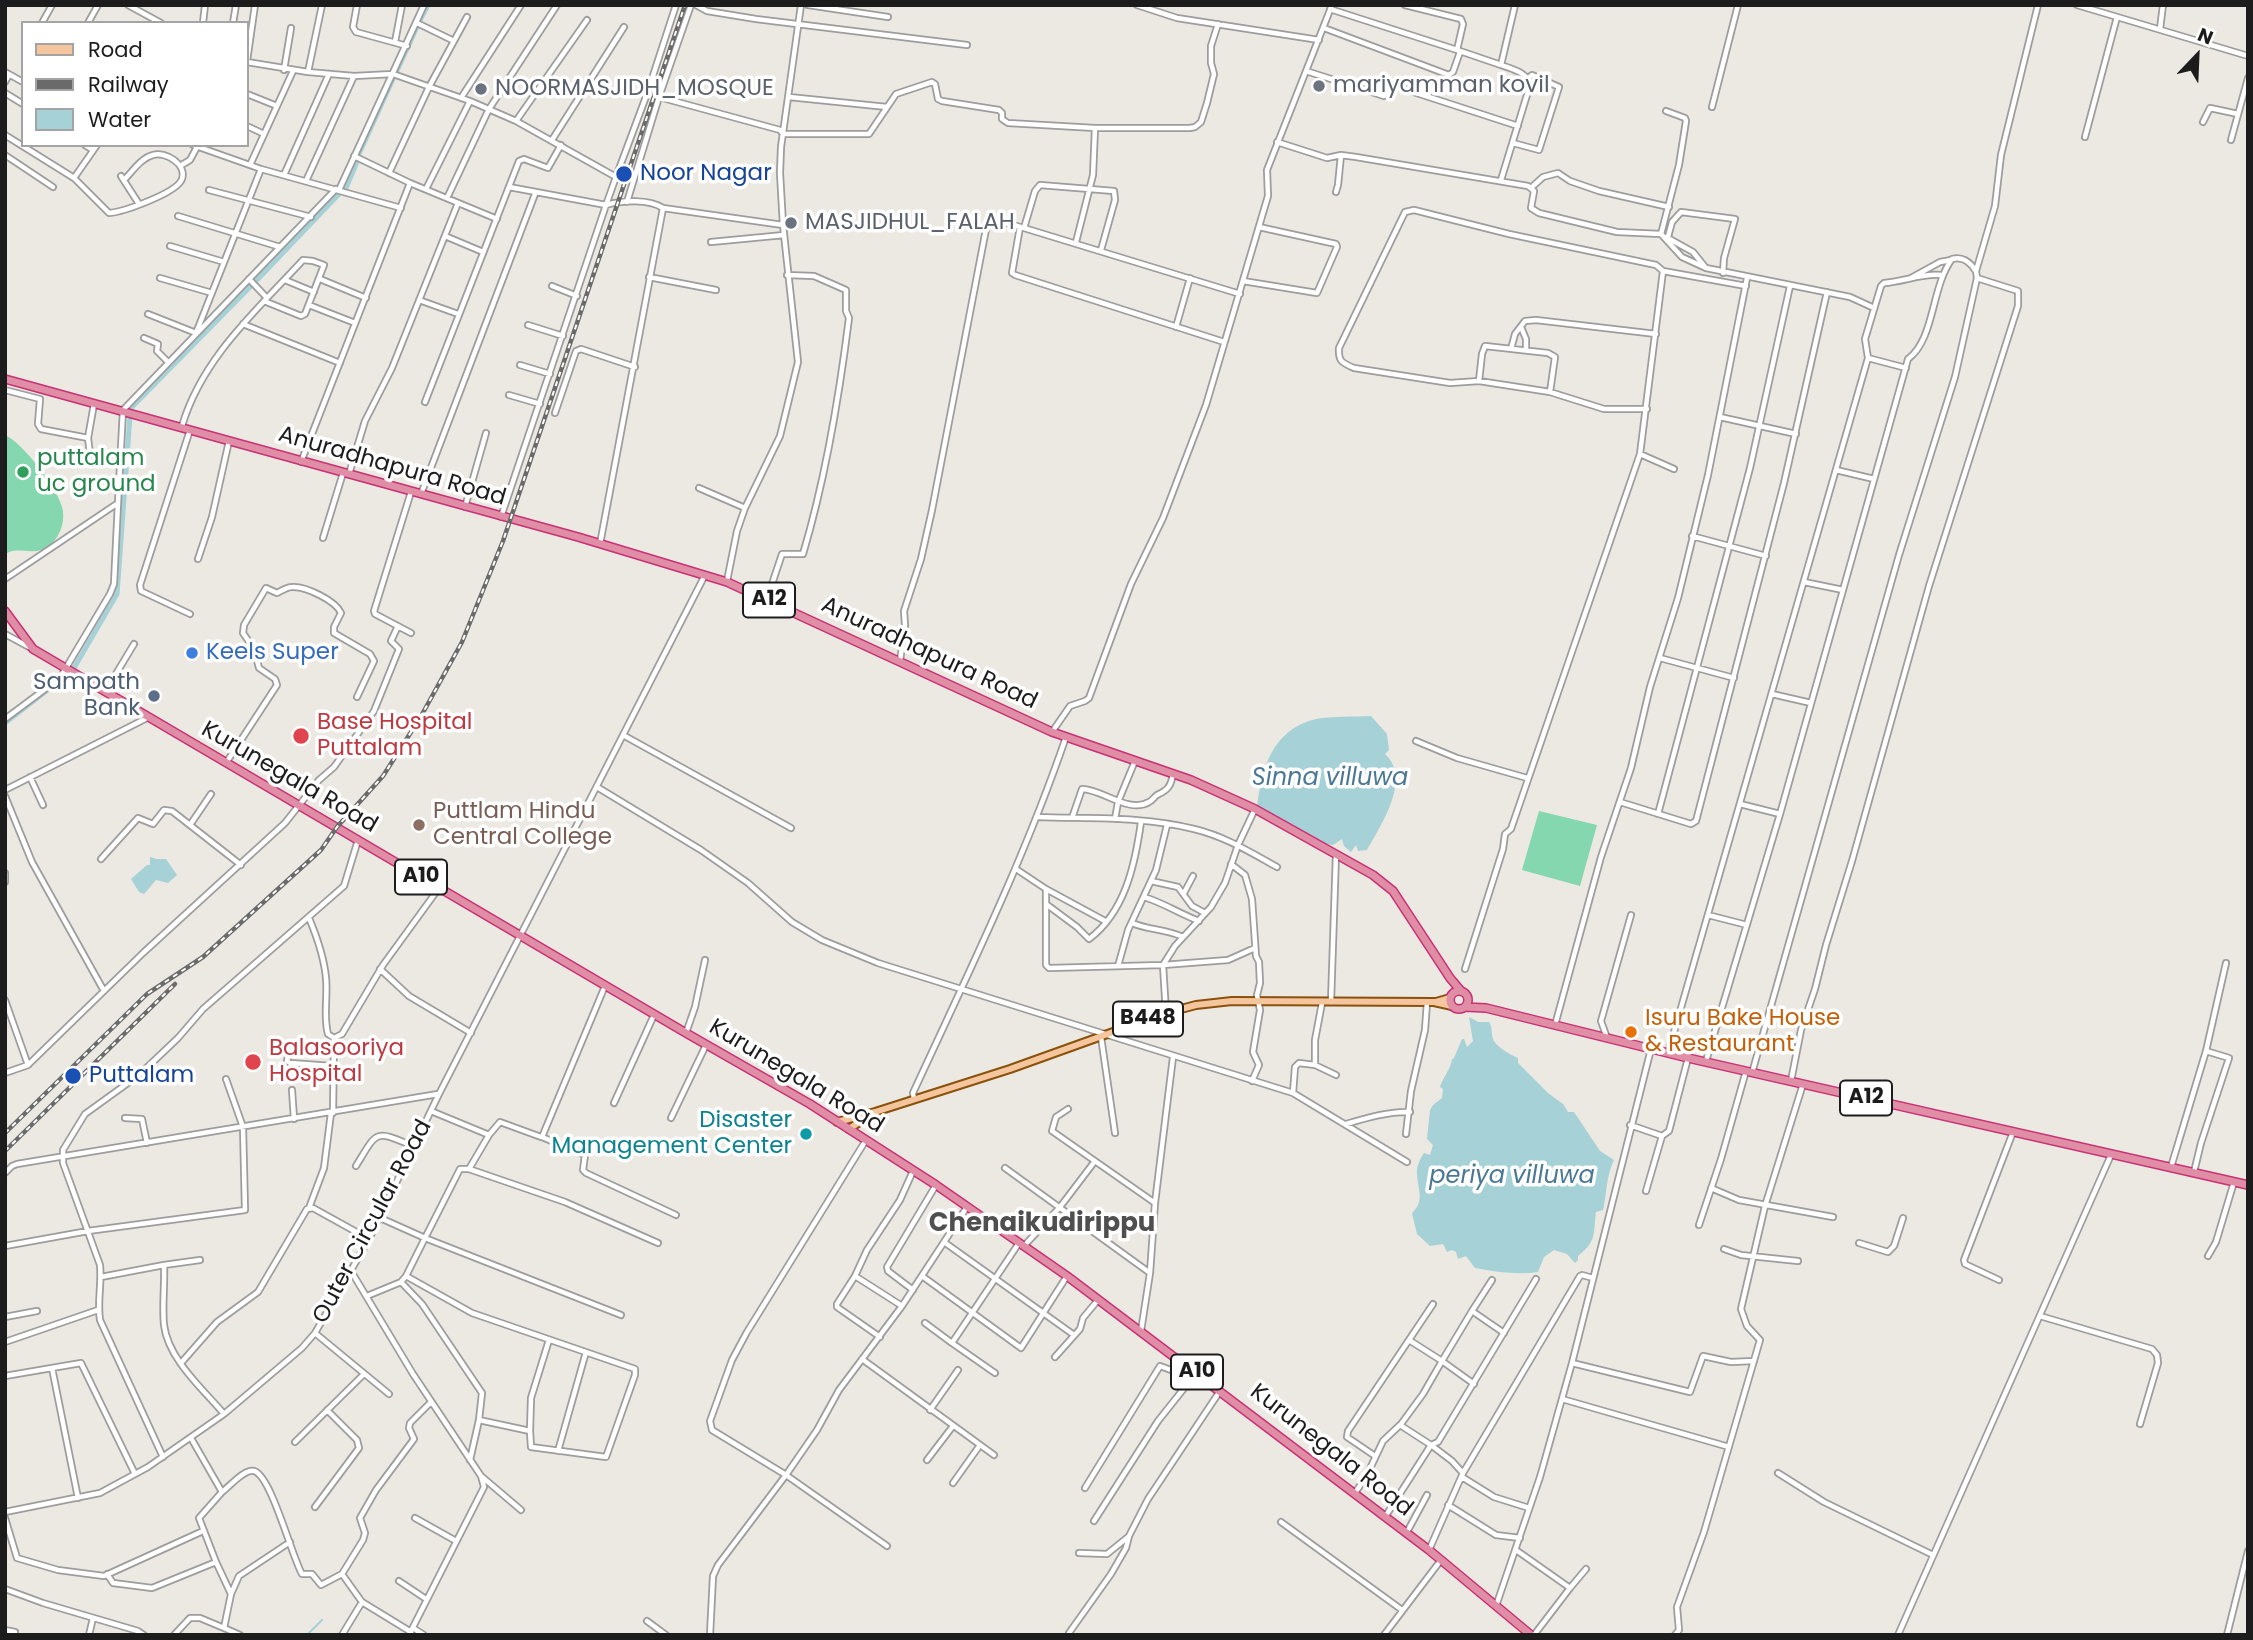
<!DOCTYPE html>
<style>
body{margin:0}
#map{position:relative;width:2253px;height:1640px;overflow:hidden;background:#ece8e2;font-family:Poppins,sans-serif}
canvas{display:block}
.frame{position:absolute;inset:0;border:7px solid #1c1c1c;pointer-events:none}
.legend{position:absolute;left:21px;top:21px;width:228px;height:126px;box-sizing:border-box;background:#fff;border:2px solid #a4a4a4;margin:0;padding:9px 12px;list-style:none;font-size:21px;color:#1c1c1c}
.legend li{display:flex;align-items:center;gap:14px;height:35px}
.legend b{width:35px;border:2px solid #a4a4a4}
.north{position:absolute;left:2162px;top:21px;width:70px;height:70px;-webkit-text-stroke:5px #fff;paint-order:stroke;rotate:23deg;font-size:19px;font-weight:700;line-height:28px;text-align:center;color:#1c1c1c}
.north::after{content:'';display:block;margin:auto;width:24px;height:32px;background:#1c1c1c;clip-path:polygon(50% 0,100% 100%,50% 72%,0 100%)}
</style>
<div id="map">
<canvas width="2253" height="1640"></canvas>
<div class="frame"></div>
<ul class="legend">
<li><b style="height:9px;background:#f5c69e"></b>Road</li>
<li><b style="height:9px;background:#6a6a6a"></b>Railway</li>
<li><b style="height:19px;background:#a5d1d7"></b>Water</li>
</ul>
<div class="north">N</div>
</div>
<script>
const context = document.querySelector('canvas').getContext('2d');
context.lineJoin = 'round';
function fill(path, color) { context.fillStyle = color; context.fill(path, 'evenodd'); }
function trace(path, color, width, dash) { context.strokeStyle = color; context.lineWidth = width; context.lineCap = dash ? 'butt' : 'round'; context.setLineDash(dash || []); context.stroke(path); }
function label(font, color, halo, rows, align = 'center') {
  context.font = font + ' Poppins,sans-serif'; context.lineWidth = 7; context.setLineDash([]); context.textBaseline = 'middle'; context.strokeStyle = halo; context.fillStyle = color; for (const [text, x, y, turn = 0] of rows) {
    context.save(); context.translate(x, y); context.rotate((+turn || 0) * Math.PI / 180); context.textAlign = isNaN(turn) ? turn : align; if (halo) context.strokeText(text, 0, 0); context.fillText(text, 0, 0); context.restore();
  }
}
fill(new Path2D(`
 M5,435C23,443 57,488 62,507C66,520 60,538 49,546C34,557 20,546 7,553L5,550Z
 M1539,811L1597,825L1580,886L1522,870Z`), '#84d7ae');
fill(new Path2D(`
 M1371,716L1387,734L1389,750L1385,754C1412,779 1381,825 1367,850L1358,851L1356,845L1351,852L1344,846L1342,839L1333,845L1322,843L1257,808C1261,770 1272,729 1316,719C1333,716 1353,717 1371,716Z
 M150,857L157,859H166L177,875L168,883L156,880L144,894L139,892L131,879L147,865H150Z
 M1469,1017L1478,1022H1489C1493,1028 1491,1034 1493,1039C1496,1047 1511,1055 1518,1058V1063L1548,1093L1563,1104L1568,1112H1574L1600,1151L1614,1160C1606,1176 1607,1193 1603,1210L1596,1212C1593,1235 1597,1241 1578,1256V1260L1575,1263L1567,1254L1554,1250L1544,1257L1538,1272C1518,1275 1496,1272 1475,1268L1466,1256L1458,1259L1456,1252L1452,1250L1447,1252L1443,1244L1430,1246L1417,1234L1412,1213C1425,1201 1418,1189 1417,1175C1416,1167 1420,1159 1424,1153L1430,1155L1433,1145L1427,1139L1430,1110L1433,1105L1442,1098L1443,1089L1440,1087C1443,1077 1451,1069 1452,1059L1454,1058L1462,1039H1464L1467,1047L1473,1041Z`), '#a5d1d7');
trace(new Path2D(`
 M307,1635L322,1620`), '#a5d1d7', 2);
trace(new Path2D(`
 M420,20L428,5
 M396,73L417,27
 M359,154L393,79
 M346,188L357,162
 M256,281L339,194
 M132,407L250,287
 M74,668L117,594L130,416
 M5,723L68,674`), '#a5d1d7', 5);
const minor = new Path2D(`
 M128,5L161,23
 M357,5L353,27L356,32L407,46
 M696,5L707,11L756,19L967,45
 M808,5L888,17
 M1137,5L1177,18L1319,40
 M1405,5L1461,19L1463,24L1457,50L1501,65
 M2077,5L2248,56
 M1330,9L1457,50
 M42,23L52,5
 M88,23L98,5
 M203,23L205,5
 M233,23L236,5
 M417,23L454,41
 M1324,28L1449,75L1453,72L1460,52
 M2160,29L2163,5
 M395,42L402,5
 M247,61L255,5
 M247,62L308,72L354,76L393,74L470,101L516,121L616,177L606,205L509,187
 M284,70L291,28
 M1306,71L1384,96L1395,86L1518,126
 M5,72L23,82
 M308,72L322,5
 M5,82L9,75
 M5,93L23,104
 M247,94L277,106
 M659,97L780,130L783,134H869L896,94L932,82L935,84L938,99L942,101L999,110L1002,113V119L1008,123L1095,128H1190L1195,127L1201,122L1207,103L1214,74L1211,63V46L1218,24
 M789,97L887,107
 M461,98L521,5
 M1712,107L1738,5
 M516,121L587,20
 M2203,122L2210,108L2238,114
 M247,126L264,134
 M5,135L74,178L109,213C123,212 177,193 182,179C187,164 165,151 153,155C141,158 132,172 124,180
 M2085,137L2117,17
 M552,140L624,27
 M2231,140L2248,78
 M1277,142L1327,158L1341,155L1356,157L1528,186L1534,191L1531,208L1539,213L1617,232L1661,234L1679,165L1686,121L1685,118L1666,111
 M1513,143L1539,150L1559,87L1532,75L1528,78
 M85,145L93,150
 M193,145L261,169L401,208
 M5,155L53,187
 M354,156L410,183L497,219
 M250,165L293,71
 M180,166L190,160L197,147
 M389,173L429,87L467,17
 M284,175L329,74
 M121,176L139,204
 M616,177L647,94L676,5
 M74,178L97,145
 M1501,180L1530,85C1527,72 1512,69 1501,65L1515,5
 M306,181L354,76
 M1532,187L1543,177L1558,173L1570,181L1599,191L1669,207
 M426,189L470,101
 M209,190L311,217
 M339,190L424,5
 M1336,192L1338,185L1341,155
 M447,198L489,109L557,5
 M627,202L659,97L691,5
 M178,216L280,247
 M1020,227L1012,273L1015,275L1224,342
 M1024,228L1035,191L1040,185L1114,191L1115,200L1101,250
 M1661,234L1682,257L1706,268L1850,297L1874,308
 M445,236L483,252
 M1666,237L1693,252L1705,267
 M1668,237L1672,222L1681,212L1735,219L1724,258L1723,273
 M711,242L784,235
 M1076,242L1093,175L1095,128
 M170,246L224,262
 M1663,271L1746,286
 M649,277L716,290
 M160,278L212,293
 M1911,278L1940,262L1951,260
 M249,279L267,298
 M320,279L366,298
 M285,280L314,292
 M1243,281L1317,293L1337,247L1336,244L1259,227
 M552,286L577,296
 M419,300L458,314
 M309,305L355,323
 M148,314L196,333L261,169
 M243,324L340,363
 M528,325L563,336
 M1176,327L1190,278
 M1521,327L1526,339V350
 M144,338L158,344L157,351L168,362
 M1511,349L1515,334L1525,321L1536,320L1656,334
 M1868,358L1906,368
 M520,365L550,374
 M1479,381L1482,354L1485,346L1548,353L1555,357L1550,392
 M5,390L40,399L38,424L41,429L88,438
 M509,395L540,404
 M425,402L519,161L524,159L548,168L561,145
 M555,413L576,351L581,349L635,367
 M1720,417L1796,434
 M182,426C202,358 256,311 303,260L313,261L324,265L305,314L301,316L264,301
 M90,454L88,438L94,404
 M1640,454L1674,469
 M301,462L410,183
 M1836,470L1874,479
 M349,474L365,421L392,368L458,203
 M699,488L745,508
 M421,494L535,194
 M465,507L486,433
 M501,517L606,205C622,200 649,199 663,208L783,225
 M1692,536L1766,556
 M323,538L343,473
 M600,544L663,208
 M198,559L212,517L229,441
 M5,579L118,503L123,410L336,189
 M727,581L737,531L745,508L780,436L798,362L783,225L780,173L781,147L801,5
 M1804,582L1843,590
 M767,599L782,554H803C826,477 839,398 849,318L846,311V290L814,276L787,275
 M190,614L141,591L140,585L190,430
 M411,633L375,614L374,611L411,492
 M5,634L29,647
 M1660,658L1734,678
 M900,661L905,625L904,611L921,559L932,510L987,224L990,221H999L1024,228L1240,294
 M105,692L134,644
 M1772,694L1811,703
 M5,719L60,678L110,594L114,584L118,503
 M1052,732L1070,706L1085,701L1089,698L1131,584L1163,518L1206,405L1268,196L1267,170L1332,5
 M623,735L791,828
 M1416,741L1457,758L1527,778
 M226,763L277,685L275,679L259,668L254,649L243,633L244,625L266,588L277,593C281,591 287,587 292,587C306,586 336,601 341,613L334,627V633L370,654L374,661L357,697
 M30,777L43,805
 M597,787L701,850L748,883L792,922L822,940L878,963L1293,1093L1407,1162
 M5,790L147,718
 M5,796L32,862L104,991
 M1620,802L1691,824L1696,821L1784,483L1827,292
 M1740,804L1780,814
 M1658,814L1750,468L1790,286
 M1038,817C1089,819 1143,816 1194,829C1224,836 1250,852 1277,867
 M1072,818L1082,789C1102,789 1129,814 1149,802C1152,801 1154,797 1157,795C1168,790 1171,786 1173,774
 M1115,819L1118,802L1135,761
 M190,825L211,794
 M101,859L138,818L153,824L164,810L172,811L241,865
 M1231,864L1245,875L1252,899L1256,956L1259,962L1260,983L1257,995L1260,1010L1253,1052L1259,1065L1252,1081
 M1016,869L1046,889V965L1049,968L1163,965L1228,960L1255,948
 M5,873V882
 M1151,881L1178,887L1192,906L1205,913
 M1046,889L1105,921
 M1184,893L1193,876
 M1144,897C1164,903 1180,914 1199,921
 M1046,904L1077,927L1089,939C1125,912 1135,865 1141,822
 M1708,915L1747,925
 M309,918C317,937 324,957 326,978C328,996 323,1017 328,1034L334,1038
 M1132,923C1148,930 1166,929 1183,937
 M1118,966L1128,930L1156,870L1167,825
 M380,969L409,996L471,1033
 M1465,969L1503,849L1505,834L1511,829L1640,454L1663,271L1656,265L1509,234L1414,210L1405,212L1339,348C1338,361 1342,363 1354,368L1450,383L1479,381L1550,392L1604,409H1647
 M605,986L542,1137L585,1155L583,1170L586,1173L676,1215
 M5,1000L28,1065
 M1331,1002L1336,854
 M1166,1013L1163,965L1175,946L1211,907L1225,883L1238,845L1255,809
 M1555,1025L1601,857L1631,768L1650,687L1678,598L1708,475L1747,278
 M686,1033L695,1007L705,960
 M1101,1037L1115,1133
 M1607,1038L1601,1021L1631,915
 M1668,1053L1868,358L1865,339L1881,286L1884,283C1902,282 1923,273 1941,275
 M288,1056L287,1061L290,1063L332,1066
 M1706,1061L1780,814L1908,359C1935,339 1931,287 1952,259C1962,256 1970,262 1975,270
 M1315,1065L1336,1075
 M5,1073L28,1065L143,953L285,823L319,780L334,767L374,711L399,649L391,641L398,626
 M1752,1073L1899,555L1955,377L1977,278L1976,271L1995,206L2001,155L2038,5
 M1791,1081L1801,1030L1815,989L1826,945L1852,861L1929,586L2018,306V291L1977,278
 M292,1090L294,1119
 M1293,1093L1295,1067L1299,1063L1315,1065V1040L1322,1003
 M914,1099L913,1093C967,976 1024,860 1066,737
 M614,1103L654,1015
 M1068,1109L1056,1117L1052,1131L1155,1203
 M431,1111L489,1135
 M333,1113L334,1038L342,1034L383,965L439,888
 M125,1118L142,1119L147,1143
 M671,1118L706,1045
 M1346,1124C1366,1118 1390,1111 1410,1112
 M1630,1125L1662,1136L1669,1131L1688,1058
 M1406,1134L1411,1091L1425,1030L1427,1002
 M541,1137L500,1122L489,1135L469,1169L565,1202L658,1243
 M866,1140L747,1332L732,1360L710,1421L712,1430L786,1475L887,1546
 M356,1166C378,1130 374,1130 413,1146
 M2171,1167L2206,1051L2226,963
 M1005,1168L1150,1273
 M2194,1172L2201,1143L2229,1058L2206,1051
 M5,1173L12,1166L17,1164L438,1094
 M1711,1188L1739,1200L1833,1217
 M1646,1191L1662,1136
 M309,1208L324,1168L331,1113
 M378,1217L425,1238L460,1169H469
 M1699,1225L1721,1159L1746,1071
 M944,1242L1074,1335
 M1859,1243L1888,1252L1894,1246L1903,1218
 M5,1246L88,1231L245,1210L243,1127L226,1079
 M1024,1246L1060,1207L1095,1161
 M1724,1249L1741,1255L1798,1261
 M2208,1256L2216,1242L2234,1182
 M164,1265L200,1260
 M351,1271L413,1374L481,1476L484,1487L409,1635
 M406,1276L472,1313L635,1369V1375L606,1457L531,1447L530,1431L479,1420L470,1460
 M855,1276L867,1250L900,1200L913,1171
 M922,1276L1021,1348L1067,1276
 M101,1277L164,1265C165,1284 162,1305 164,1325C168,1359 203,1389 224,1414
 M1492,1280L1472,1311L1504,1333
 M1999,1280L1965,1264L1964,1260L2013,1132
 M401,1282L422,1304L482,1393L479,1420
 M913,1290L888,1271L887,1267L936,1185
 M367,1296L401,1282L406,1276L425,1238L621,1315
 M1472,1311L1442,1361L1474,1384
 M2040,1316L2152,1349L2157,1355L2158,1363L2140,1424
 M5,1317L37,1311
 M925,1323L952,1343L1019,1243
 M1141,1331L1150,1273L1155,1203L1173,1057
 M315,1333L389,1394
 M880,1337L837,1307V1304L855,1276L902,1306
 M5,1342L98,1310
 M952,1343L995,1373
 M1055,1357L1080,1329L1083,1318L1098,1300
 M862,1359L994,1455
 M181,1363L217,1322L258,1292L307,1209L313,1208L369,1239
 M1572,1363L1690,1392L1703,1356L1731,1362L1754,1361
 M52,1368L78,1498
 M5,1376L81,1363L135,1474
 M1562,1399L1729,1447
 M930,1410L958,1370
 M1401,1424L1423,1394L1442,1361L1409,1340
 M530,1431L531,1398L549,1340
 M191,1438L222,1492C230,1486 244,1469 254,1471C271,1475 292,1557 302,1574H312L321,1585L342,1574
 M295,1442L364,1374
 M558,1451L586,1352
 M1375,1456L1347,1437L1348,1431L1433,1304
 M163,1457L100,1320C97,1302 102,1284 100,1265L63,1163V1150L85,1114L139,1075L178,1038L203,1009L344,886L358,840
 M927,1460L953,1426
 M1778,1473L1824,1502L1933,1555
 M481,1476L521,1510
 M1462,1477L1494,1497L1529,1508
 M953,1483L980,1445
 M1085,1488L1160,1366L1171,1370L1180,1361
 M1355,1493L1367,1475L1383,1441L1400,1425L1431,1445L1438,1442L1536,1279
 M1448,1505L1496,1535L1520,1538
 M315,1507L359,1448L357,1440L327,1410
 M5,1512L100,1493L148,1467L224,1414L302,1348L315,1333L369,1239L439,1094L705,575
 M1385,1517L1431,1445L1452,1461L1462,1472
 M5,1518L17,1558L58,1570L104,1576L203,1531
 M415,1518L456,1541
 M1094,1521L1158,1421L1197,1372
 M1281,1522L1402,1610
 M1407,1532L1427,1495
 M1429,1550L1463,1473L1580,1276L1582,1275L1593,1278
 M1516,1550L1570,1588L1534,1635
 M1079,1553L1107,1554L1128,1537
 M216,1562L199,1518L222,1492
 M107,1574L113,1583L152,1588L216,1562L231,1594
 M399,1581L426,1599
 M1570,1588L1586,1569
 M5,1589L43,1603L138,1631L144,1635
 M1496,1606L1540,1477L1572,1363L1651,1049
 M647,1621L666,1635
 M413,1628L424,1635
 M5,1630L15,1632
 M411,1632L362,1602L342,1574L363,1540L365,1533L360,1518L376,1490L414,1439L409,1428L410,1423L431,1402
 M1069,1633L1111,1574L1126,1548L1129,1536L1148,1499L1220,1391
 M89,1635L93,1618
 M174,1635L190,1618H200L224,1628
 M240,1635L224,1628L231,1594L239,1576L290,1542
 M342,1635L362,1602
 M710,1635L713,1576L718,1565L786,1475L817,1430L839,1390L902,1306L967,1207
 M1384,1635L1441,1560
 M1675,1635L1679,1630L1677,1607L1704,1532L1760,1340L1747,1326L1741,1309L1765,1206L1803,1084
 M1898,1635L2111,1155
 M2227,1635L2248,1551`);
const major = new Path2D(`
 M1436,1002L1450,998
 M837,1122L875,1112L1010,1069L1166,1013L1196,1005L1232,1001L1434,1002L1452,1006
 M849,1129L873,1113`);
const highway = new Path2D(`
 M5,379L578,537L727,582L1052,732L1191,780L1255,809L1373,875L1393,891L1450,978L1461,991
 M5,611L33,649L686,1033L810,1104L936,1185L1067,1276L1429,1550L1531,1635
 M1450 1000a9 9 0 1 1 18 0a9 9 0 1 1-18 0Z
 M1465,1007L1486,1008L1688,1058L2248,1185`);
trace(minor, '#9d9d9d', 8);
trace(major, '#89510a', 10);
trace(highway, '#ca3075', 10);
trace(minor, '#fff', 4.5);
trace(major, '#f5c69e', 6);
trace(highway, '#df8ea6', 7);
const rail = new Path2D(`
 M5,1133L147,994L203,957L321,850L337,827L383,776L420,718L462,642L503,541L685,5
 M5,1151L175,984`);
trace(rail, '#6a6a6a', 4.5);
trace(rail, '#fff', 2, [5]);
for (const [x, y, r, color] of [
 [1319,86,7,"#6b7280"],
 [481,89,7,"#6b7280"],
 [624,174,9,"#1a4fb4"],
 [791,223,7,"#6b7280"],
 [23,472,7,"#2e9e5b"],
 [192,653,7,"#3f7fe0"],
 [154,696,7,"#5c6f8a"],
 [301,736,9,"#e0444e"],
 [419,825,7,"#8d6e63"],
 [1631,1032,7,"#e8710a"],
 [253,1062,9,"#e0444e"],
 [73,1076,9,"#1a4fb4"],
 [806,1134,7,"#0f9aa8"]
]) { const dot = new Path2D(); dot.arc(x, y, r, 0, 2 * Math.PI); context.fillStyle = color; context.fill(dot); trace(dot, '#fff', 2.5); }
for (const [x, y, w] of [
 [769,600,52],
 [421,877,52],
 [1148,1019,70],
 [1866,1098,52],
 [1197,1372,52]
]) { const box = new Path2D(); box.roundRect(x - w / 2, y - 17.5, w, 35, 5); context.fillStyle = '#fff'; context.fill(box); trace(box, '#1c1c1c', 2); }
label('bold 21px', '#1c1c1c', null, [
 ["A12",769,600],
 ["A10",421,877],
 ["B448",1148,1019],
 ["A12",1866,1098],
 ["A10",1197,1372]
]);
label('23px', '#5b616d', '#fff', [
 ["mariyamman kovil",1333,86],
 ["NOORMASJIDH_MOSQUE",495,89],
 ["MASJIDHUL_FALAH",805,223]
], 'left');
label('23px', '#164399', '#fff', [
 ["Noor Nagar",640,174],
 ["Puttalam",89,1076]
], 'left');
label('23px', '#27864d', '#fff', [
 ["puttalam",37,459],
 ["uc ground",37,485]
], 'left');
label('23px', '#1c1c1c', '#fff', [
 ["Anuradhapura Road",392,467,16],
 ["Anuradhapura Road",929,654,25],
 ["Kurunegala Road",289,778,30],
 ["Kurunegala Road",796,1077,31],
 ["Outer Circular Road",373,1222,-62],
 ["Kurunegala Road",1331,1451,38]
]);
label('23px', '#366cbe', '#fff', [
 ["Keels Super",206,653]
], 'left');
label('23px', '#4e5e75', '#fff', [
 ["Sampath",140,683],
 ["Bank",140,709]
], 'right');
label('23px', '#be3a42', '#fff', [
 ["Base Hospital",317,723],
 ["Puttalam",317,749],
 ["Balasooriya",269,1049],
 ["Hospital",269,1075]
], 'left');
label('23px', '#785e54', '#fff', [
 ["Puttlam Hindu",433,812],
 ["Central College",433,838]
], 'left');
label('23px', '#c56008', '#fff', [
 ["Isuru Bake House",1645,1019],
 ["& Restaurant",1645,1045]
], 'left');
label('23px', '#0d838f', '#fff', [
 ["Disaster",792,1121],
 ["Management Center",792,1147]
], 'right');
label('italic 24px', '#4a7895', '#fff', [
 ["Sinna villuwa",1330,779],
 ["periya villuwa",1512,1177]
]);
label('bold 26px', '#4f4f4f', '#fff', [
 ["Chenaikudirippu",1042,1224]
]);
</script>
